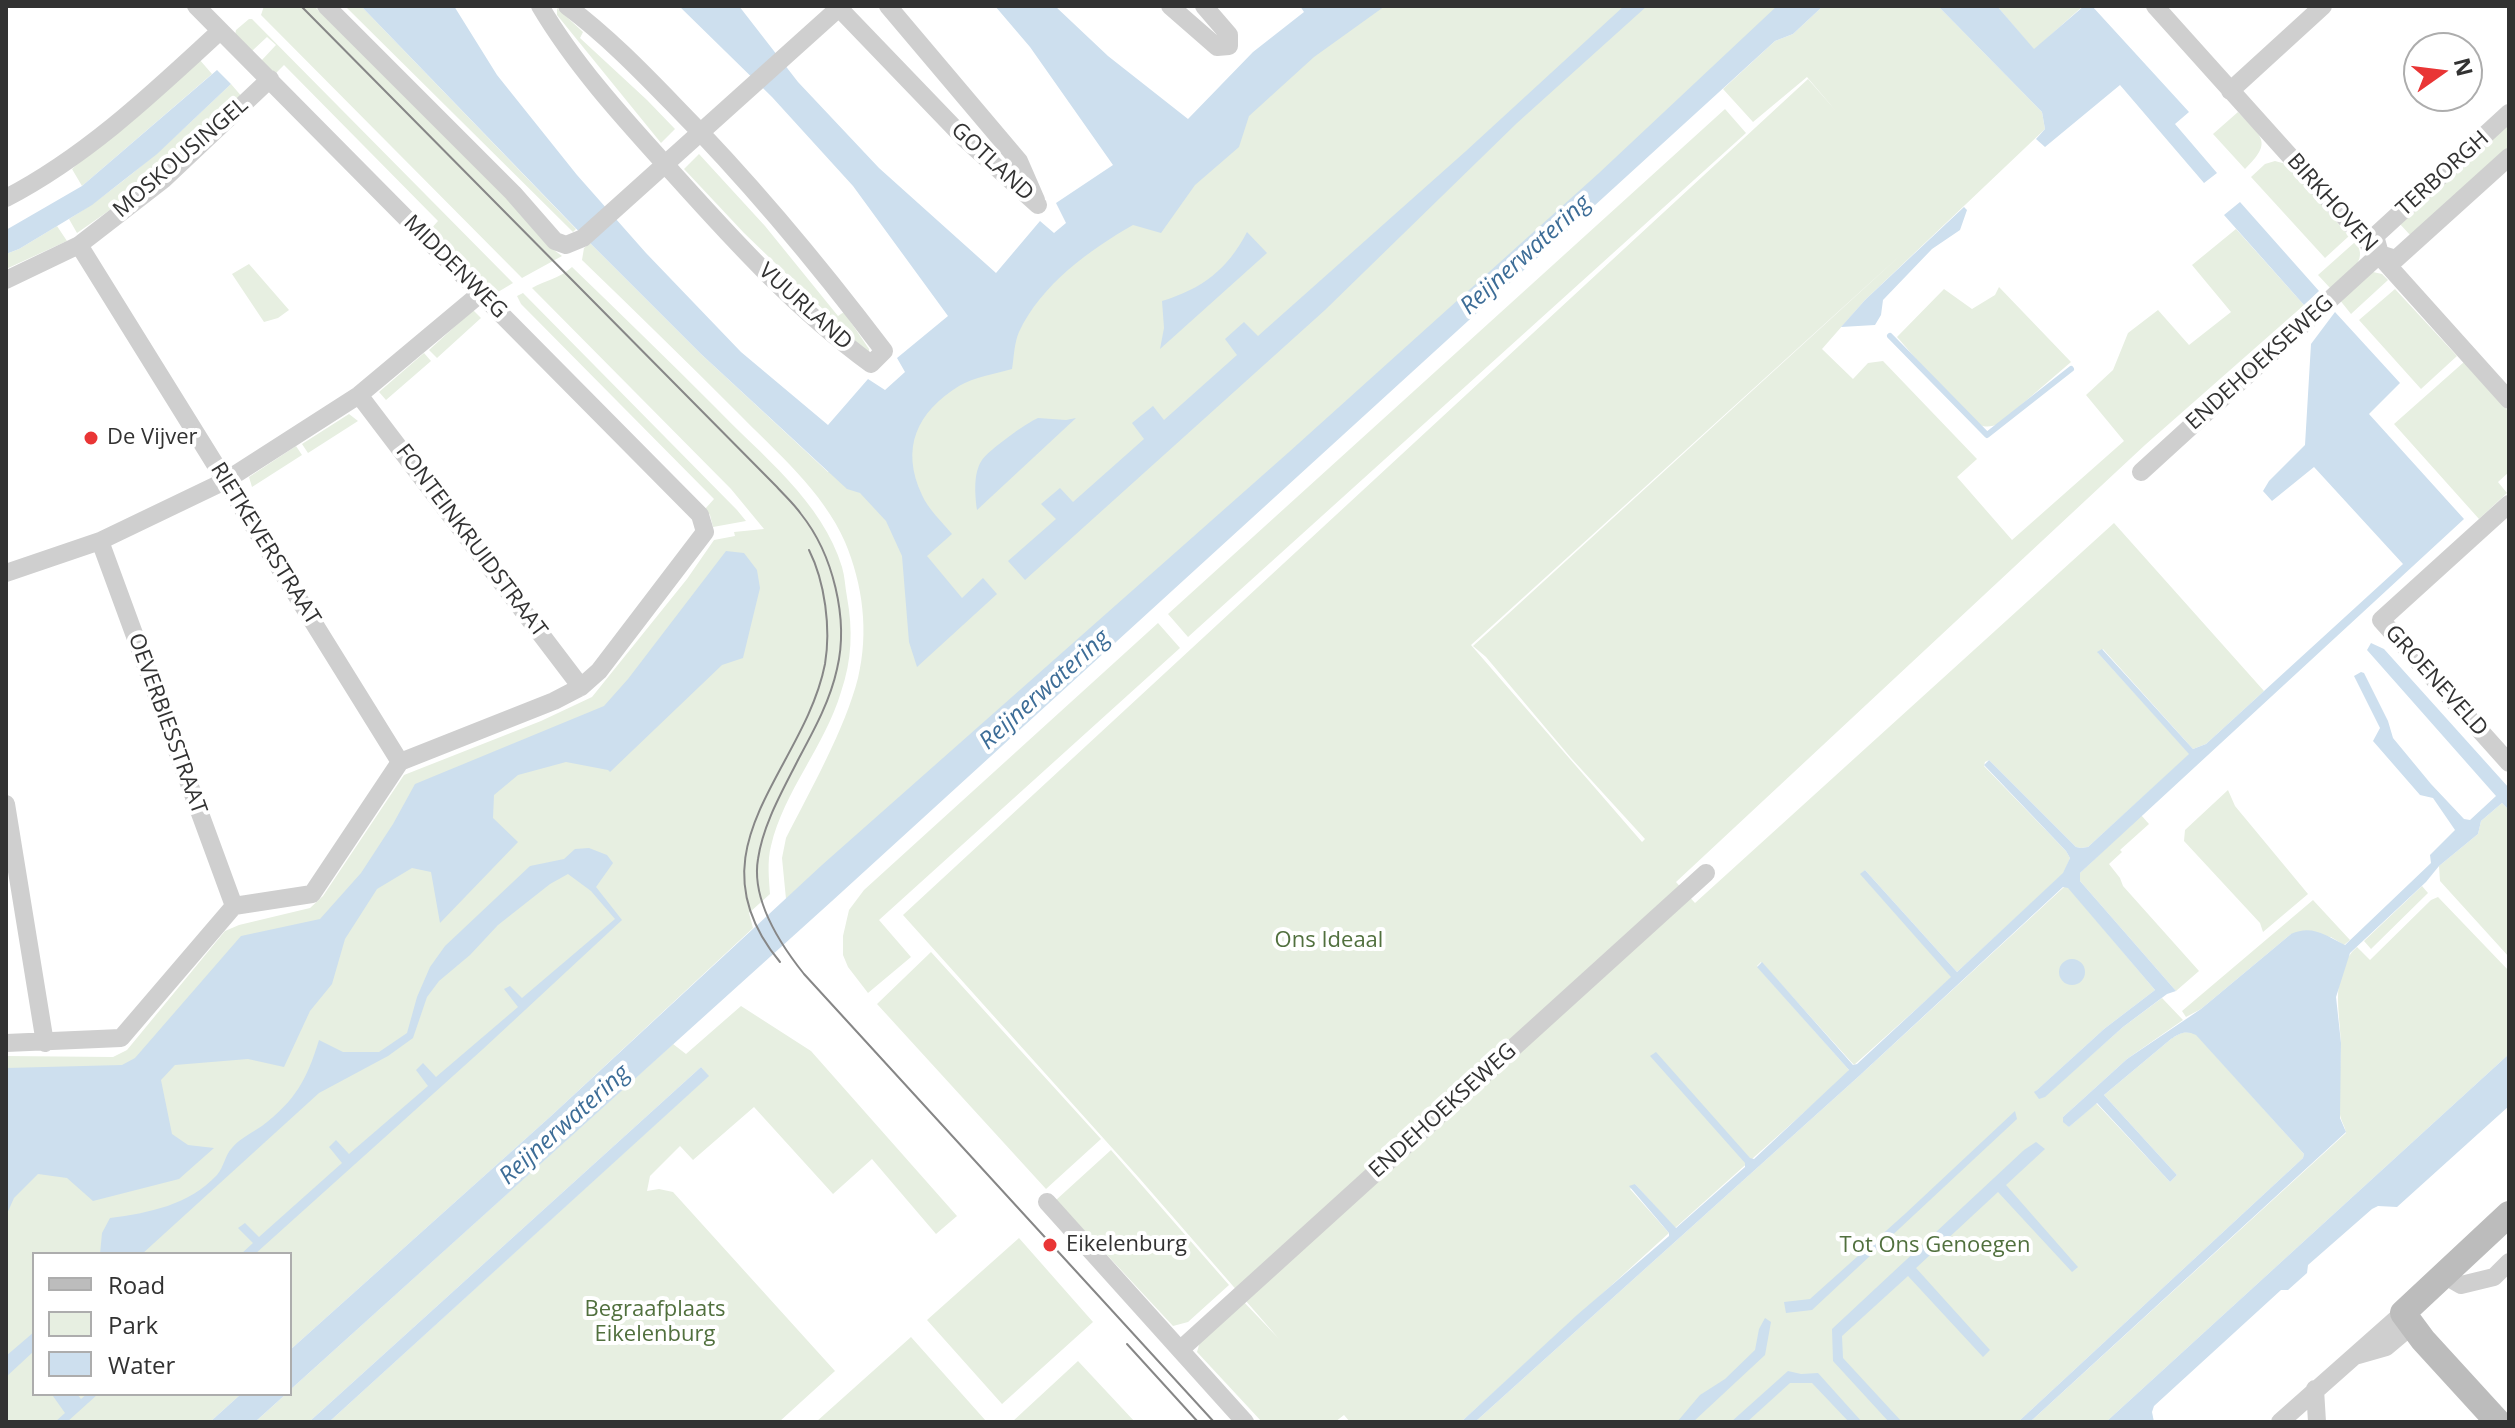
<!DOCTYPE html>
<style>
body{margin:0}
#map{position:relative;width:2515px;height:1428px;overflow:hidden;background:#fff;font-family:"Open Sans",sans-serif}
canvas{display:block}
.frame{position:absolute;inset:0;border:8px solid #323232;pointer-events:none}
.legend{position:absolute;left:32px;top:1252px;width:260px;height:144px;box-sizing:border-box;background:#fff;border:2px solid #adadad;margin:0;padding:10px 14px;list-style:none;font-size:24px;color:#323232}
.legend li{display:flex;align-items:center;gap:16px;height:40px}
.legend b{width:40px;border:2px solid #adadad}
.north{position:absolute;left:2403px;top:32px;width:80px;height:80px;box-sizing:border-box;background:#fff;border:2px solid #adadad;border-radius:50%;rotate:76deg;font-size:22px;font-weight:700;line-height:32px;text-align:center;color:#323232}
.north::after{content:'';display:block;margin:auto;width:28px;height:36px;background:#e93535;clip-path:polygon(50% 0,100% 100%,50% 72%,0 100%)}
</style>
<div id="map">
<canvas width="2515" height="1428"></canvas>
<div class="frame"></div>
<ul class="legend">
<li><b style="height:10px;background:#bcbcbc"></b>Road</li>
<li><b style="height:22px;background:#e7efe1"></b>Park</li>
<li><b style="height:22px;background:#cddfee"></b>Water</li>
</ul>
<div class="north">N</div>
</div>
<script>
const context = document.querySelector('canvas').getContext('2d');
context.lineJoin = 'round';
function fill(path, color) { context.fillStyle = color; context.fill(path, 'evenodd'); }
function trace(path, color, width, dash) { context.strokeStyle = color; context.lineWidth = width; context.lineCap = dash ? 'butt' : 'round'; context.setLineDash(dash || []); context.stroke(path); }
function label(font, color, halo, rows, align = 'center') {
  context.font = font + ' "Open Sans",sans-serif'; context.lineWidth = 8; context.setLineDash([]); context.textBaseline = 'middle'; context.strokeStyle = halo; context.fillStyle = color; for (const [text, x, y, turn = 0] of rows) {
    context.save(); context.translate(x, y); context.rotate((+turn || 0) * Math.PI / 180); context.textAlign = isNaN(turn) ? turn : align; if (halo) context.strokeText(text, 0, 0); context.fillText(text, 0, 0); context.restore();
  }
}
fill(new Path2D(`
 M264,6H314L509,198L554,250L562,256L522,278L261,15Z
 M345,6H361L576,229L573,232Z
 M1348,6H1787L1292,456L786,899L782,858L786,838C810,791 845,729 858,678C869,632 863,585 845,542C823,491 775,451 737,412C686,361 634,310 582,260L584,248L590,243L701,354L828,472L865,453Z
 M1823,6H1938L2042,112L2045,129L1865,300L1822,349L1853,379L1868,363L1883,361L1977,459L1957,477L2012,540L2124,441L2086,395L2113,370L2128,333L2158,310L2189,345L2231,312L2192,265L2236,229L2304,305L2145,445L1676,882L1695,903L2114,523L2264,691L2206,744L2193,749L2103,649L2098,653L2190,754L2088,847L2081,848L2076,847L1989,760L1985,762L1984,766L2066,851L2070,858L2064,873L1957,972L1865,870L1861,874L1952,977L1854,1065L1761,962L1757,966L1849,1070L1848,1073L1675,1228L1635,1184L1630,1189L1669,1233L1461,1422H1350L1344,1415L1335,1422H1262L1197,1352L1201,1338L1243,1301L1279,1339L1140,1179L903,915L1808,79L1836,111L1807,77L1753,122L1723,89L1775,41L1793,34ZM1905,251L1473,646L1486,657L1571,758L1645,839L1642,842L1471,645Z
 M1997,6H2083L2034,50Z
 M557,8L583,32L580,38L647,100L675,129L661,143L557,15Z
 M249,19H252L513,283L493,295L429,231L438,221L284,65L275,74L261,61L276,45L267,37L252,51L235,35L236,30Z
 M199,59L212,74L82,186L72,169Z
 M231,84L243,98L170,168L77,233L69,219C129,182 180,132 231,84Z
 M1725,109L1746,133L1188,637L1168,614Z
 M2238,112C2261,137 2274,141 2245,169L2213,134Z
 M2509,123V149L2411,236L2399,223Z
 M699,154L765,226L838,316L844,312L869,349V353L829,322L831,317L744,233L684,169Z
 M2275,161L2286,164L2349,236L2325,258L2251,177L2265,164Z
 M57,226L67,241L6,269V254L19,249Z
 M2355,242C2371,261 2345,276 2331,289L2318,275Z
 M249,264L289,310L278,318L264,322L232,274Z
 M572,267C620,313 668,360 715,407C760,454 823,502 842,567C845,577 845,587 847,597C853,630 852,660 841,692C825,746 784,791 771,846C767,861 769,879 770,894L749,913L753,928L551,1116L290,1350V1254H34V1394H241L210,1422H6V1056L113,1057L127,1050L225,931L239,925L310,908L323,896L404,775L541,721L592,697L687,579L714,540L735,536L734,532L764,529L731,489L532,288C546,280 559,279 572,267Z
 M2373,272L2382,274L2388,280L2351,314L2339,299Z
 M1999,287L2071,362L1999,424C1993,426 1987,428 1980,425C1965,420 1912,353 1897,337L1944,289L1972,309L1995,295Z
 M2395,289L2457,356L2421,389L2359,320Z
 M523,293L737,510L746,521L713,527L710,515L705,509L714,499L521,304L517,296Z
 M473,310L481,318L437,358L429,350Z
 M424,353L431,361L386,400L379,392Z
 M2464,362L2509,412V472L2498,482L2507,493L2479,519L2394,424Z
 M349,414L358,421L308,453L302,444Z
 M296,446L302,455L252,487L249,477Z
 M1158,623L1180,648L879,920L911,957L868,993L848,967L843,955V936L849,910L864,890Z
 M2228,790L2235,806L2308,894L2263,932L2260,923L2184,841L2185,830Z
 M2502,803L2509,810V957L2440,881L2439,866L2478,834L2481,821Z
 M2141,815L2149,824L2120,850L2122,852L2109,864L2120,878L2123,886L2199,971L2176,991L2080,881V873Z
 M2422,886L2428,893L2371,949L2364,941Z
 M2064,887H2068L2155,990L2104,1029L2035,1092L2045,1096L2123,1027L2162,998L2183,1020L2127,1059L2063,1117L2069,1127L2096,1103L2170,1182L2177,1175L2104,1095L2171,1039C2180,1033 2185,1030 2196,1034L2304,1154L2303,1158L2018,1422H1475L1858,1077Z
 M2438,897L2509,971V1054L2106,1422H2030L2346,1133C2345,1126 2341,1121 2340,1115C2337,1092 2341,1067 2341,1044C2340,1013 2329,972 2357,947L2370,960L2431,900Z
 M2313,900L2350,940L2344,945L2331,937L2291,934L2201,1009L2186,1017L2182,1011Z
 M931,952L1101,1139L1046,1189L877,1004Z
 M741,1006L811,1051L957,1216L936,1234L872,1159L833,1194L754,1107L693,1160L680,1146L650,1176L647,1191L659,1189L673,1192L835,1371L779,1422H329L708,1076L701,1067L309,1422H255L286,1394H290V1390L673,1044L686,1054Z
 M1111,1150L1229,1285L1188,1322L1173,1326L1056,1200Z
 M1019,1238L1093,1322L1002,1404L927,1320Z
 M911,1337L986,1421L984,1422H816Z
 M1078,1361L1135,1422H1012Z`), '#e7efe1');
fill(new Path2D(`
 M361,6H454L497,75L577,175L646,253L741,352L828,425L868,379L885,390L905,372L897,358L948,316L853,186L772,97L679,6H739L798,82L879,168L996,273L1040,221L1054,233L1066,223L1056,203L1113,165L1030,47L995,6H1055L1108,56L1188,119L1253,52L1304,12L1300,6H1385L1314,57L1249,116L1239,147L1195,185L1161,233L1133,225C1089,250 1041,285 1019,332C1014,343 1014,358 1012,369C995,374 974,377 959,386C917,412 900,448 922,495C928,509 942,522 952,534L927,556L962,598L983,578L997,594L917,667L909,642L902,556L886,521L860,493L847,489L701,354L590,243Z
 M1624,6H1647L1517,123L1325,310L1025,580L1008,561L1056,519L1041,504L1060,488L1073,502L1144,439L1132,423L1153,406L1164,420L1237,355L1225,339L1244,322L1258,336L1466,151Z
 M1777,6H1823L1793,34L1775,41L832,901L290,1390V1350L551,1116L822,865L1289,452L1599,173Z
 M1938,6H1997L2034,49L2084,6H2092L2189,112L2175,124L2217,173L2204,183L2120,85L2045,147L2036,139L2045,129L2042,112Z
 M217,70L231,84L157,154L92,205L19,249L6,254V230L82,186Z
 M2240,202L2319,291L2304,305L2224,215Z
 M1964,207L1967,210L1960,230L1932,249L1883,300L1881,315L1875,325L1841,327L1865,300Z
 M1247,232L1267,253L1160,349L1164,328L1162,301C1202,289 1228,269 1247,232Z
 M2335,312L2400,383L2369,414L2464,519L2080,873V881L2176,991L2167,994L2123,1027L2045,1097L2039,1099L2034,1092L2037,1090L2104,1029L2155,990L2068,888L2063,887L1858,1077L1475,1422H1461L1577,1315L1669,1236V1233L1629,1186L1635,1184L1676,1228L1745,1167V1163L1650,1056L1656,1052L1750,1158L1754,1159L1849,1070L1757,967L1762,962L1853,1065L1857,1064L1951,977L1860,874L1865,870L1957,972L2063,873L2070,858L2066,851L1984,765L1989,760L2076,847L2081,848L2088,847L2189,754L2097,652L2102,649L2193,749L2206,744L2403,564L2314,467L2272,501L2263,491L2269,481L2305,445L2311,344Z
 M1038,418L1066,420L1076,418L977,510C975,495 973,473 982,460C989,450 1026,423 1038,418Z
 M726,551L744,553L757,570L760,588L743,658L722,665L610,772L608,770L566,762L518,775L494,795L493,818L518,842L440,923L431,872L412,868L377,889L345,939L332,984L310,1011L284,1067L248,1059L175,1065L161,1080L172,1134L188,1145L214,1148L179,1179L93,1201L67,1178L38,1174L14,1198L6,1216V1068L122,1065L135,1058L241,936L320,919L361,873L393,824L415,784L604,706L628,679Z
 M2371,643L2384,649L2509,788V810L2502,803L2481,821L2478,834L2439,866L2426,882L2350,953L2336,997L2341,1043L2340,1118L2346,1132L2030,1422H2018L2303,1158L2304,1154L2196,1035C2186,1030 2180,1033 2171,1039L2104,1095L2177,1175L2170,1182L2097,1103L2069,1127L2063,1122V1117L2127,1059L2201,1009L2291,934C2312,924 2327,936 2345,945L2431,863L2430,855L2455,830L2433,798L2420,795L2373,741L2380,728L2354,676L2361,672L2364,673L2388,721L2393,738L2431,784L2464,819L2470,820L2496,796L2367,650Z
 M589,848L607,855L613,863L596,887L622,920L483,1049L255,1254H241L253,1243L238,1228L245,1223L259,1237L342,1163L329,1147L336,1140L349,1154L428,1086L416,1070L423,1063L436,1077L518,1007L504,989L510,986L522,998L615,919L591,891L568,874L550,884L498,925L470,955L439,981L427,997L413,1038L388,1056L319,1093L142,1254H100L102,1233L110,1218C149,1213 189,1205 217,1175C224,1167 225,1155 232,1148C239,1139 253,1132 262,1126C296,1100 307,1079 319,1040L343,1052H379L407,1033L417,997L430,967L445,946L530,866L564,859L575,849Z
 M2059 972a13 13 0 1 1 26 0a13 13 0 1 1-26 0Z
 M2509,1054V1106L2397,1207L2378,1206L2372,1209L2308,1265L2307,1273L2288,1290H2281L2154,1406L2152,1412L2154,1422H2106Z
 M701,1067L709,1076L329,1422H309Z
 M2015,1111L2017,1119L1812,1310L1786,1313L1784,1302L1810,1299L1906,1213Z
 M2036,1142L2045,1149L2006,1185L2078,1267L2072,1272L1998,1192L1916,1268L1990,1350L1983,1357L1908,1276L1842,1336L1843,1358L1902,1422H1889L1833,1361L1832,1329L2024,1150Z
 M1765,1318L1771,1322L1765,1355L1693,1422H1677L1700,1395L1725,1379L1755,1350L1759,1329Z
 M34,1332V1351L6,1377V1356Z
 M1788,1371L1801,1374L1818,1373L1862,1422H1849L1812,1383H1790L1747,1422H1731Z
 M55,1394H77L81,1399L87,1394H98L67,1422H55L65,1413L53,1396Z
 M241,1394H286L255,1422H210Z`), '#cddfee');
trace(new Path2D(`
 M1890,336L1987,435L2071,369`), '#cddfee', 6);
trace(new Path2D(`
 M326,6L513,193L555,241L566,245L583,238L841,6
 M540,6C576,67 626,121 673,173C735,242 796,309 871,364L884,351C819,265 750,182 674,105C641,71 606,35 567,6
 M837,6L964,138L1038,205
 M888,6L1019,161L1036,200
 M1170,6L1217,47L1229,46V35L1204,6
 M2155,6L2509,400
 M2230,91L2323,6
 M6,198C87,156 154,92 220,31
 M79,245L400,762
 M2380,254L2375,236L2509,113
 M2380,254L2396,259L2509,157
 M6,280L79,245L163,180L270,79
 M359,395L581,687
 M2141,472L2380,254
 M2509,504L2381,620L2509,763
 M100,541L234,906
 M6,573L100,541L225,481L359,395L481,293
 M6,804L45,1043
 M6,1043L121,1038L234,906L312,894L400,762L554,701L581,687L599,671L705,532L700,515L196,6
 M1047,1202L1245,1422
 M2442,1274L2461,1285L2494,1277L2509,1262
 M1181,1349L1706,873
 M2358,1355L2386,1347L2411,1326
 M2315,1389L2317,1422
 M2280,1422L2403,1313`), '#cfcfcf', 18);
trace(new Path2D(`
 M2498,1422L2423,1340L2403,1313L2509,1214`), '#bcbcbc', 26);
trace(new Path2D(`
 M301,6L777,487C785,496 794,504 801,514C833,554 849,619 837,669C830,701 814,730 799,758C783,790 763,824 758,859C751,900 780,944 804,974L1214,1422
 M780,962C686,849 804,771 825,664C831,628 825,582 809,550
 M1127,1344L1198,1422`), '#878787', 2);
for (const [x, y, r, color] of [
 [91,438,8,"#e93535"],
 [1050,1245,8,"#e93535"]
]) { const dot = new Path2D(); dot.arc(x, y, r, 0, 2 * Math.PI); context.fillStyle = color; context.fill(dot); trace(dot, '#fff', 3); }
label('22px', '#323232', '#fff', [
 ["MOSKOUSINGEL",181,158,-41],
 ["GOTLAND",992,162,43],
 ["TERBORGH",2443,174,-42],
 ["BIRKHOVEN",2332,203,48],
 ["MIDDENWEG",455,267,45],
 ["VUURLAND",805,307,42],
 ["ENDEHOEKSEWEG",2260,363,-42],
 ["FONTEINKRUIDSTRAAT",471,541,53],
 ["RIETKEVERSTRAAT",265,544,58],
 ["GROENEVELD",2436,681,48],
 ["OEVERBIESSTRAAT",167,724,70],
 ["ENDEHOEKSEWEG",1443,1111,-42]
]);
label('22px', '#323232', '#fff', [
 ["De Vijver",107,438],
 ["Eikelenburg",1066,1245]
], 'left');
label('22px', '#51703e', '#fff', [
 ["Ons Ideaal",1329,941],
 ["Tot Ons Genoegen",1935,1246],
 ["Begraafplaats",655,1310],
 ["Eikelenburg",655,1335]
]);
label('italic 24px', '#3d6d97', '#fff', [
 ["Reijnerwatering",1526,255,-42],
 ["Reijnerwatering",1045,690,-42],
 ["Reijnerwatering",565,1125,-42]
]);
</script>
